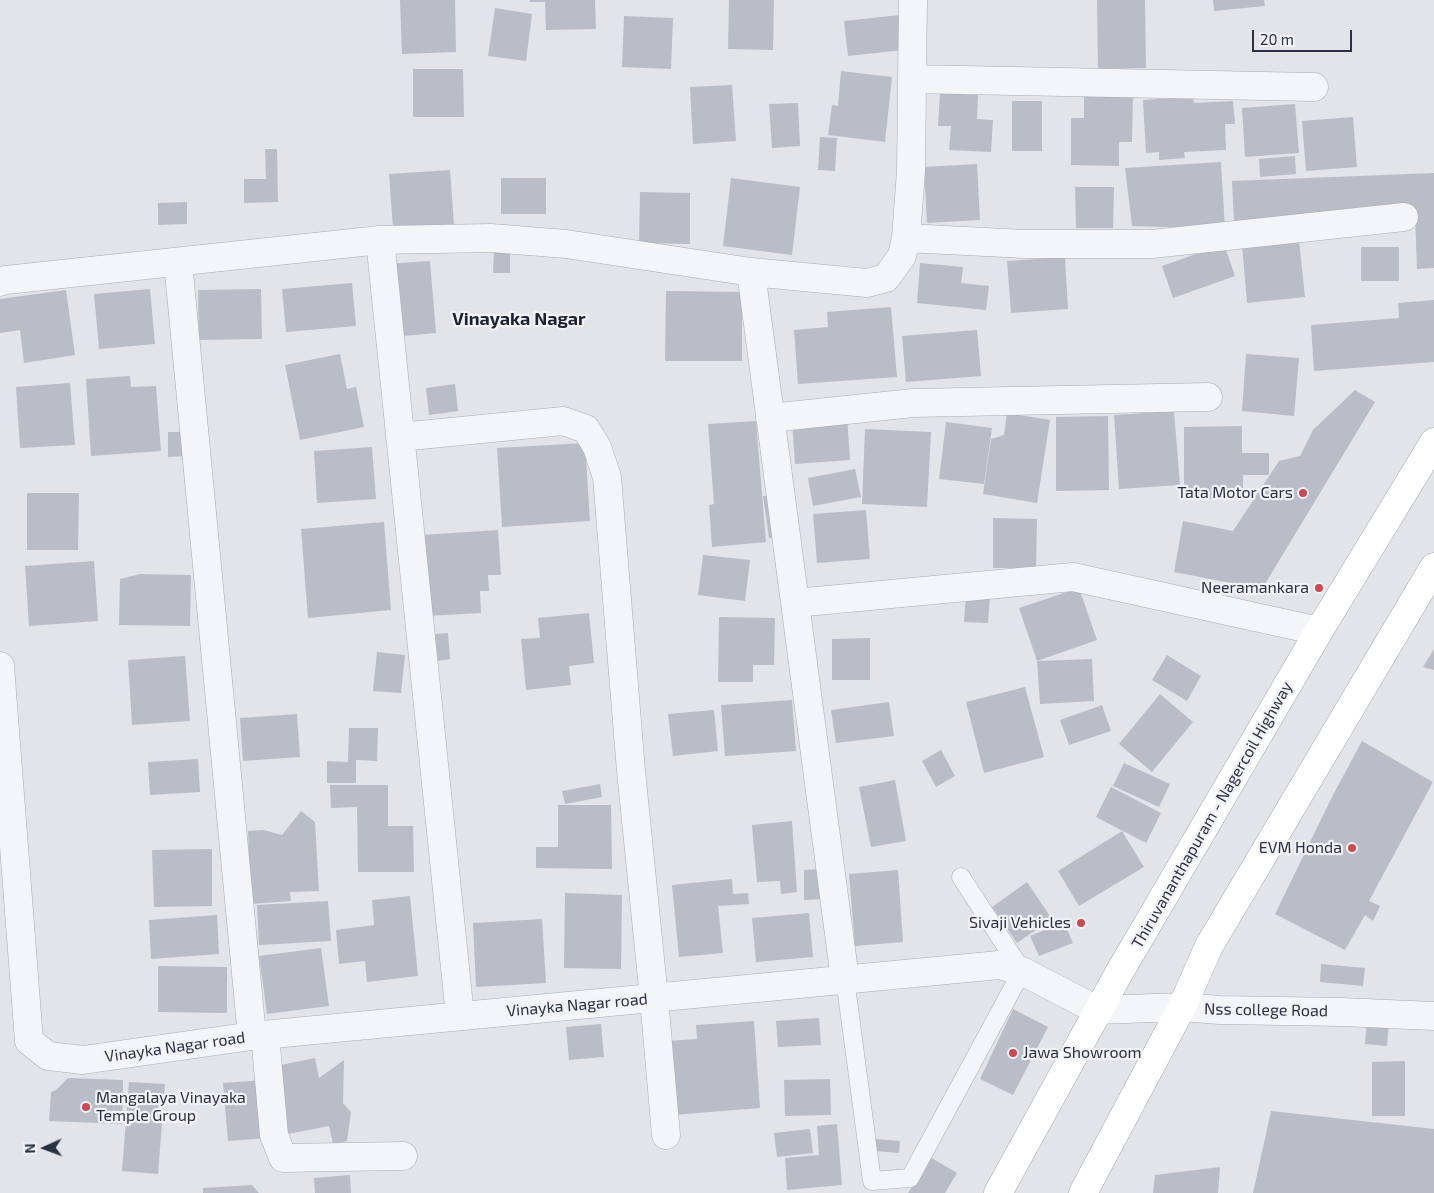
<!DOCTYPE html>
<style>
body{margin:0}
#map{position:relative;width:1434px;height:1193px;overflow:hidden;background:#e2e4ea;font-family:"Exo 2",sans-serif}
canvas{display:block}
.north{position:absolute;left:20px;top:1123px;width:50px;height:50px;-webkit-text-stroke:4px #f1f3f7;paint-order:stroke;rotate:268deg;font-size:14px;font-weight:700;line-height:20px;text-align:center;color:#2a3142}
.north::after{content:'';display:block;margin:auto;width:18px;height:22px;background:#2a3142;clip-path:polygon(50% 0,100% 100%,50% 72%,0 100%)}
.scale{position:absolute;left:1252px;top:30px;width:100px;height:22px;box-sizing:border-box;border:2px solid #2a3142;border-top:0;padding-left:6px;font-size:15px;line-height:18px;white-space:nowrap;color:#2a3142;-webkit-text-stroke:4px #f1f3f7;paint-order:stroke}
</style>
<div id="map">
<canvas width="1434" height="1193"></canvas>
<div class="north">N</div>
<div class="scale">20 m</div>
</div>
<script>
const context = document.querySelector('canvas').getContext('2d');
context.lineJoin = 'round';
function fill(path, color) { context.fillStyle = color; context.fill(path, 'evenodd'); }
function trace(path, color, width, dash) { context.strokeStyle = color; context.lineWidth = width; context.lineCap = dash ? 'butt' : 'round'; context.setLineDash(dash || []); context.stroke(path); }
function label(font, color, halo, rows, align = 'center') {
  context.font = font + ' "Exo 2",sans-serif'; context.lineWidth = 4.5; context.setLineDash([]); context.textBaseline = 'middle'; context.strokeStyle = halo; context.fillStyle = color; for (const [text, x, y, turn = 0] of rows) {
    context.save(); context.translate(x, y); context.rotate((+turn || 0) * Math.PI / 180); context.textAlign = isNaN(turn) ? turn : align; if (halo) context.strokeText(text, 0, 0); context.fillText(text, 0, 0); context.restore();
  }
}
fill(new Path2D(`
 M400,0H455L456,52L402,54Z
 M530,0H545V2H530Z
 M545,0H595L596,29L546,30Z
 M729,0H774L773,50L728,49Z
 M1097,0H1145L1146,68L1098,69Z
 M1213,0H1264L1265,6L1214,11Z
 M495,8L532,14L526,61L488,56Z
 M900,15L903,50L848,56L844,21Z
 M624,16L673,18L671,69L622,67Z
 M413,69H463L464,117H413Z
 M841,71L892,77L885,142L828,135L832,105L838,106Z
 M732,85L736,141L693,144L690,87Z
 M940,93L978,95L977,119L993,120L991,152L949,150L951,126H938Z
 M1084,94L1133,95L1132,142H1119V166L1071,165V118H1084Z
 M1193,97L1194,103L1233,101L1235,124H1225L1226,150L1184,152L1185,158L1159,160V152L1146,153L1143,100Z
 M1012,101H1042V151H1012Z
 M798,103L800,146L772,148L769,104Z
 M1295,104L1299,153L1245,157L1242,108Z
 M1353,117L1357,167L1306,171L1302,121Z
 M820,137L837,138L835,171L818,170Z
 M265,149H277L278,202L244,203V179H266Z
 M1295,156L1296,174L1260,177L1259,159Z
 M1221,162L1225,229L1132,226L1125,168Z
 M977,164L980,220L927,223L924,167Z
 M450,170L454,224L393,228L389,174Z
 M1434,173V268L1417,269L1415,216L1234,223L1232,181Z
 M501,178H546V214H501Z
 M731,178L800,187L792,255L723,246Z
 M1075,187H1114L1113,228H1076Z
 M640,192L690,193V244L639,243Z
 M187,202V224L158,225V203Z
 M1299,240L1305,297L1247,303L1242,245Z
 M1224,244L1235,276L1173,298L1162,266Z
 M494,247H510V273H493Z
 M1361,247H1399V281H1361Z
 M1065,257L1068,309L1011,313L1007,261Z
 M430,261L436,333L392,337L386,264Z
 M920,263L963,267L961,283L989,286L986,310L917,303Z
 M352,283L356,326L286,332L282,289Z
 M150,289L155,344L99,349L94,294Z
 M261,289L262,339L199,340L198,290Z
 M66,290L75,355L24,363L20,330L0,333V299Z
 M666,291L742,292V361H665Z
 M1434,300V362L1314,371L1311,325L1399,318L1398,303Z
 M891,307L897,377L798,384L794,330L828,327L827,312Z
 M977,330L981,376L906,382L902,336Z
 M340,354L347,389L356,387L364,427L300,440L285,365Z
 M1246,354L1299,358L1294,416L1242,411Z
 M130,376L131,387L156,386L161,451L91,456L86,379Z
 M70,383L75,445L20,448L16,387Z
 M455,384L458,411L429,415L426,388Z
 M1355,390L1375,402L1262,589L1174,572L1183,521L1233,531L1279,461L1300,456L1313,430Z
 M1174,411L1180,485L1119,489L1114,415Z
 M1007,413L1050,420L1037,503L983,494L991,439L1004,435Z
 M847,416L850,460L795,464L792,419Z
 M1108,416L1109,490L1056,491V417Z
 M756,421L766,542L712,547L709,505L714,504L708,424Z
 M946,422L992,428L984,484L939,479Z
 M1242,426V453H1269V475H1243V499H1184V427Z
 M865,429L931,432L927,507L862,504Z
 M168,432H190V456L168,457Z
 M585,443L590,521L502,527L497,448Z
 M372,447L376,499L317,503L314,451Z
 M855,469L861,497L813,506L808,478Z
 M27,493H79L78,550H27Z
 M775,495L781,537L769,538L763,496Z
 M866,510L870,559L817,563L813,514Z
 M993,518L1037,519L1036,568H993Z
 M384,522L391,610L308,618L301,529Z
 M498,530L501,575H488L489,591H480L481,613L426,616L422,535Z
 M703,555L750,560L745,601L698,595Z
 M94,561L98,621L29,626L25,566Z
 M140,574L191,575L190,626L119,625L120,579Z
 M1079,588L1097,640L1037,661L1019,608Z
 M966,595L990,596L988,623L964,622Z
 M589,613L594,663L569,666L571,685L526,690L521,639L540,638L538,618Z
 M719,617L775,618L774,665H753V682H718Z
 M448,633L450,659L438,661L435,634Z
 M870,638V680H832V639Z
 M1434,649V670L1423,667Z
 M377,652L405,655L401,693L373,691Z
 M1167,655L1201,676L1187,701L1152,680Z
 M185,656L190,721L132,725L128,660Z
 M1092,659L1094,701L1040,704L1037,661Z
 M1025,687L1044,757L984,773L966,702Z
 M1160,694L1193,722L1152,772L1119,744Z
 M792,700L796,751L725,756L721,705Z
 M889,702L894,736L836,743L831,710Z
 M1102,705L1111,731L1069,745L1060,720Z
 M714,710L718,751L673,756L668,714Z
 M297,714L300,757L243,761L240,718Z
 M349,728H378L377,761L356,760V783H327V761L348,762Z
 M1362,741L1433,782L1369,901L1380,906L1373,921L1365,915L1345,950L1275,914L1333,795Z
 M941,750L955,776L936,787L922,761Z
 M198,759L200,792L150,795L148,762Z
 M1124,763L1170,784L1159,807L1113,786Z
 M895,780L906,841L871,847L859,787Z
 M600,784L602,797L565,804L562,791Z
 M330,785H388V826H413L414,872H358L357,807L331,808Z
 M1111,787L1161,813L1146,843L1096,817Z
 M558,805H611L612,869L536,868V847H558Z
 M301,811L315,822L319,891L290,892L291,901L251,904L248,831L264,830L282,835Z
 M792,821L797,892L781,894L780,881L757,882L752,825Z
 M1122,831L1144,867L1079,906L1058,871Z
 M212,849V906L154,907L152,850Z
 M822,869L823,899L804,900V870Z
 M898,870L903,942L855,946L849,874Z
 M732,879L733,894L748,893L749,904L718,906L723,953L679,957L672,885Z
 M1027,882L1052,919L1017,943L992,907Z
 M565,893L622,895L621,969L564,968Z
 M410,896L418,976L367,982L365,961L339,964L336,930L374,925L372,900Z
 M328,901L331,941L259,945L257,905Z
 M809,913L813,957L756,962L752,918Z
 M217,915L219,954L151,959L149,920Z
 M542,919L546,983L476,987L473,923Z
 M1064,922L1073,943L1039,956L1030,936Z
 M321,948L329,1006L267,1014L259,956Z
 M1321,964L1365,968L1363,986L1320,982Z
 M158,966L227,967V1013L158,1012Z
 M1013,1009L1048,1027L1013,1095L980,1079Z
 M819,1018L821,1045L778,1047L776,1021Z
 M1367,1019L1389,1020L1387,1046L1365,1044Z
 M754,1021L760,1108L673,1115L668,1041L697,1039L696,1025Z
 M601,1024L604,1057L569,1060L566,1027Z
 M315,1058L319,1078L344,1060L343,1103L351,1112L347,1141L333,1144L329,1126L288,1134L276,1066Z
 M1405,1061V1116H1372V1062Z
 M68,1078L123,1080L122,1124L49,1121L51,1092L56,1090Z
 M830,1079L831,1115L785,1116L784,1080Z
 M264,1080L269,1138L228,1141L223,1083Z
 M129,1082L165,1084L158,1174L122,1171Z
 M1271,1111L1434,1129V1193H1253Z
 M837,1124L842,1185L787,1190L785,1158L819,1155L817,1126Z
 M810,1129L813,1153L777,1157L774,1133Z
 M876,1139L900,1141L899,1153L875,1151Z
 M930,1157L957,1173L945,1193H908Z
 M1220,1167L1218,1193H1153L1155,1175Z
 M350,1175L351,1193H315L314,1178Z
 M252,1185L259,1193H203V1188Z`), '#b9bdc7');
const lane = new Path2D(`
 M845,979L872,1181L910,1178L1022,971L961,877`);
const street = new Path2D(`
 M912,79L1314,87
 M906,238L1025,244H1152L1404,217
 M380,240L491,238L566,244L751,272L867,283L886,278L902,256L906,238L911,171L913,0
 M178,262L252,1036
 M751,272L845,979
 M0,282L6,280L380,240L460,1016
 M770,418L913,403L1208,397
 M400,437L563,421L586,429L597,447L607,477L631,771L654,998L666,1135
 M795,603L1073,577L1319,631
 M0,666L29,1041L48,1056L83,1060L252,1036L999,965L1022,971L1097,1010L1182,1007L1220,1010L1342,1012L1434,1016
 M265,1035L274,1135L283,1158L403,1156`);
const primary = new Path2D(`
 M998,1193L1119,973L1319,631L1434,442
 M1083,1193L1182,1007L1209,946L1434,567`);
trace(lane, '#a7abb4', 19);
trace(street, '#a7abb4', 29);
trace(primary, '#a1a7b5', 29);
trace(lane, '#f4f5f8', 18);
trace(street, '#f4f5f8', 28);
trace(primary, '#fff', 28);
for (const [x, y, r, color] of [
 [1303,493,5,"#cc4952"],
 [1319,588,5,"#cc4952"],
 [1352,848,5,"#cc4952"],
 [1081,923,5,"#cc4952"],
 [1013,1053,5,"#cc4952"],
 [86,1107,5,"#cc4952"]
]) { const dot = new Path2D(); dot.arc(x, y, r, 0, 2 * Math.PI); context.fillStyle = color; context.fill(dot); trace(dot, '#f1f3f7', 2); }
label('16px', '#2a3142', '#f1f3f7', [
 ["Tata Motor Cars",1293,493],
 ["Neeramankara",1309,588],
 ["EVM Honda",1342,848],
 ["Sivaji Vehicles",1071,923],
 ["Jawa Showroom",1023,1053,"left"],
 ["Mangalaya Vinayaka",96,1098,"left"],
 ["Temple Group",96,1116,"left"]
], 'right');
label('16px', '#2a3142', '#f1f3f7', [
 ["Thiruvananthapuram - Nagercoil Highway",1212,815,-60],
 ["Vinayka Nagar road",577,1005,-5],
 ["Nss college Road",1266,1010,1],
 ["Vinayka Nagar road",175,1047,-8]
]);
label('bold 18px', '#1c2232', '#f1f3f7', [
 ["Vinayaka Nagar",519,319]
]);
</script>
